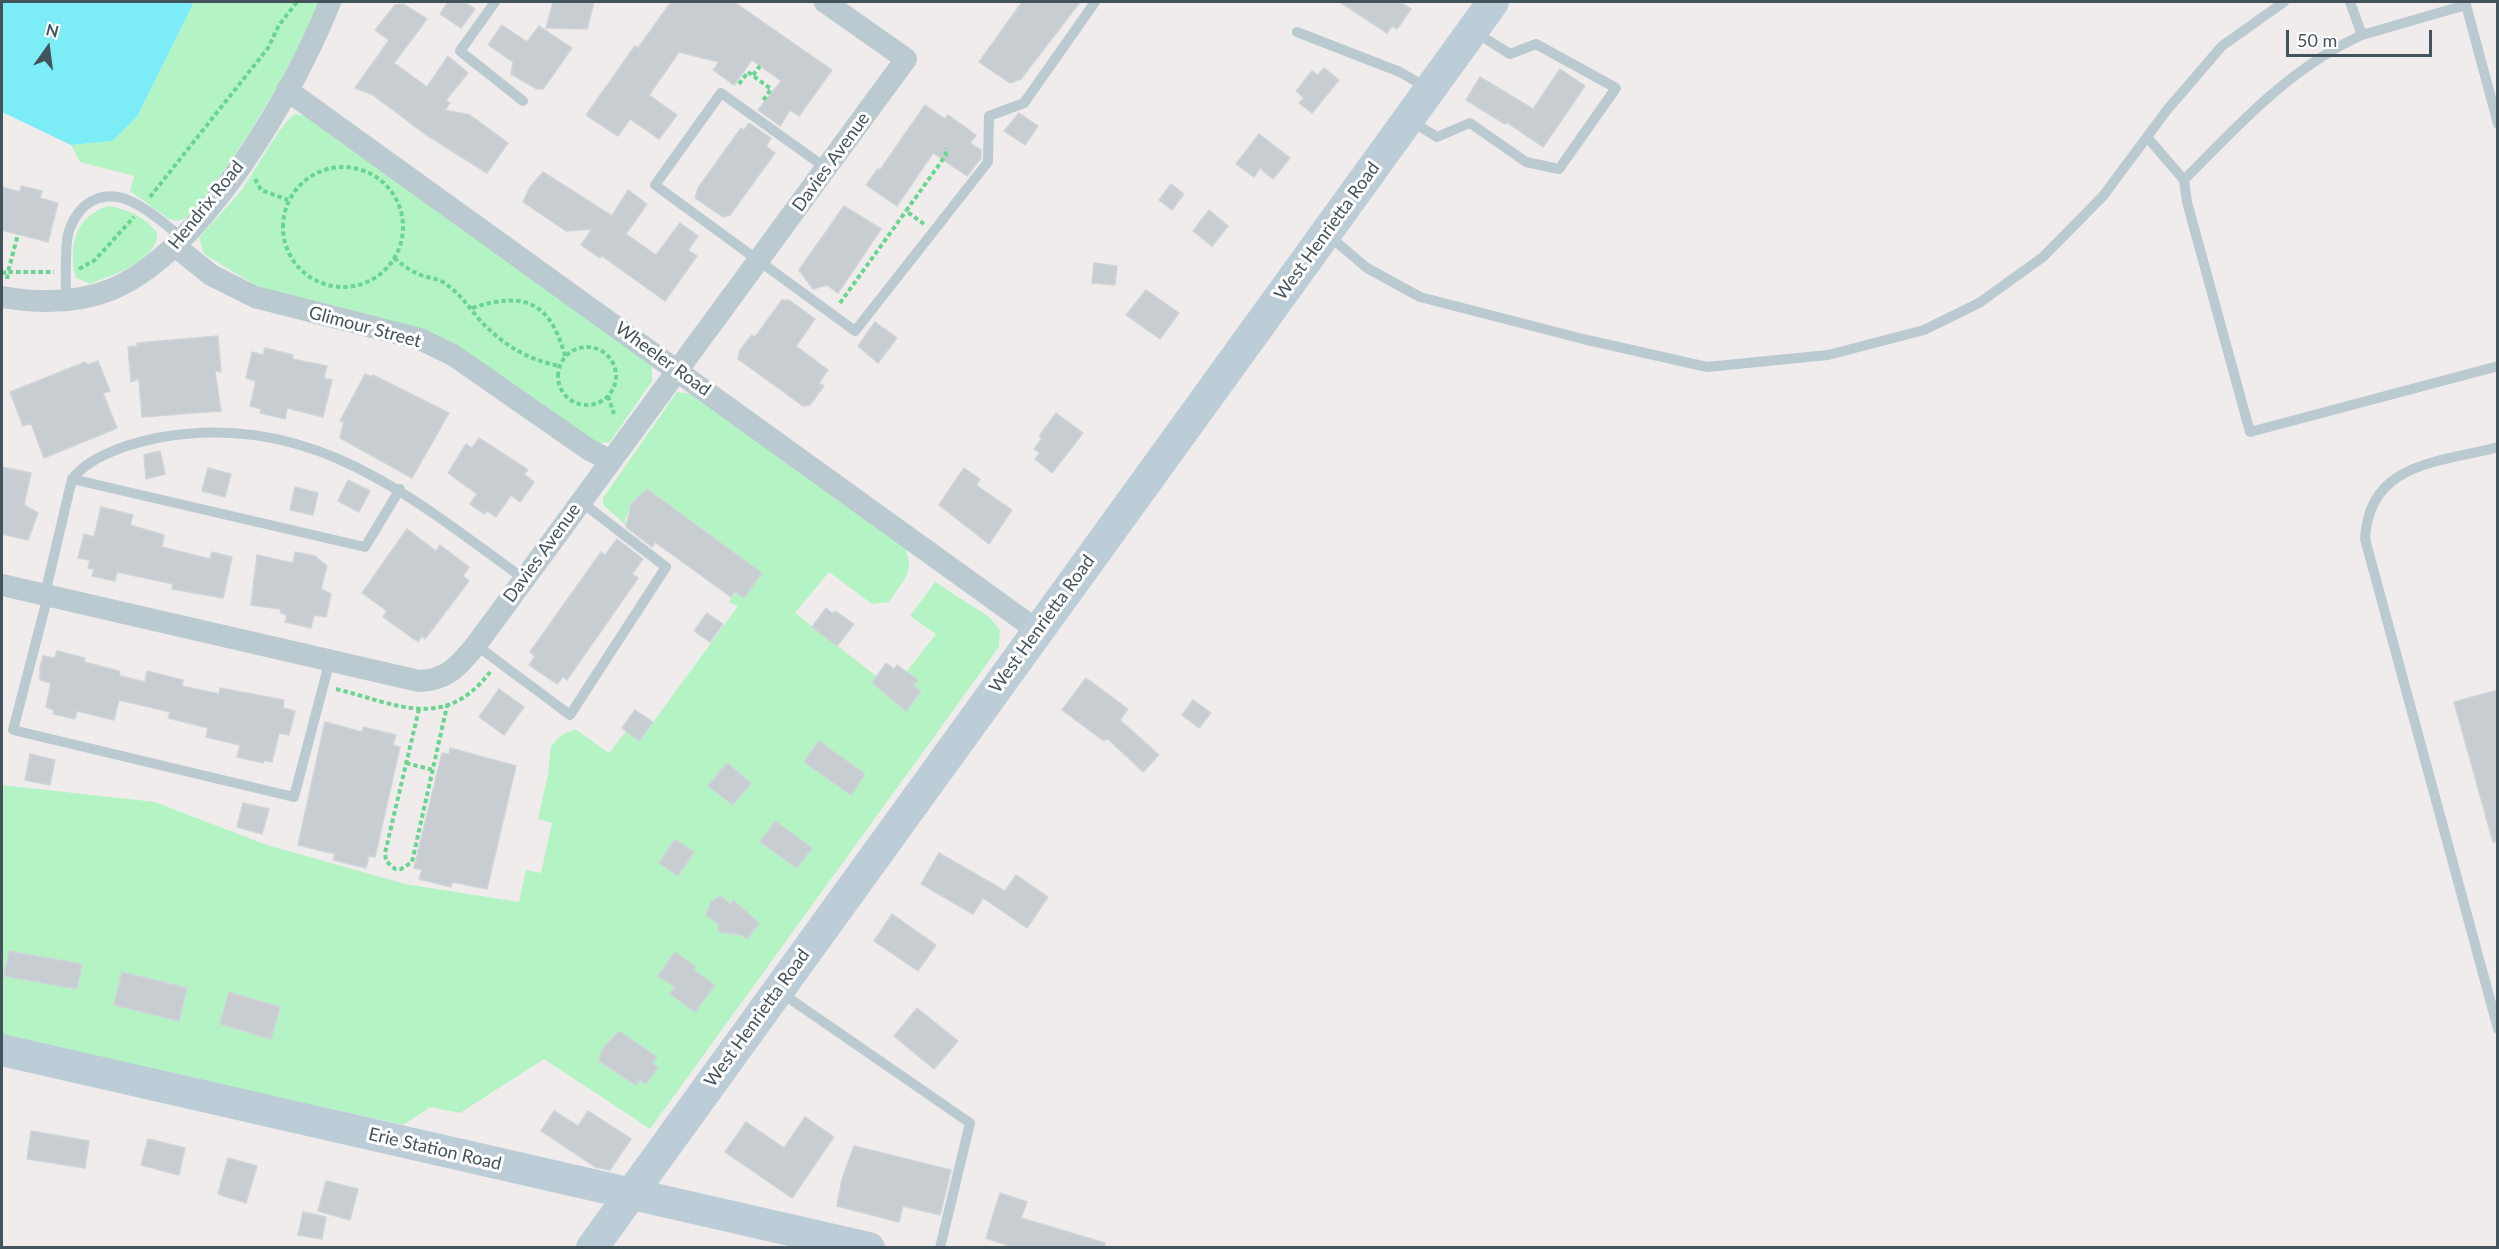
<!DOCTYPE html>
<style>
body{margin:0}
#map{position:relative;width:2499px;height:1249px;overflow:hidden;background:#f0ecec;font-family:Lato,sans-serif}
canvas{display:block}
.frame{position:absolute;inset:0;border:3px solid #43535c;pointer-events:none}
.north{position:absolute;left:18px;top:18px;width:60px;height:60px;-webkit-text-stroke:4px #fff;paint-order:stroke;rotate:14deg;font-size:16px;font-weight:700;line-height:24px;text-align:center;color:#43535c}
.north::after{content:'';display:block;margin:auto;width:21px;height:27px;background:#43535c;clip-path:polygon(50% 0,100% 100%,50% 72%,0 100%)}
.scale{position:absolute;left:2286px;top:30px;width:146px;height:27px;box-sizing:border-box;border:3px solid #43535c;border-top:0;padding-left:8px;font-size:18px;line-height:21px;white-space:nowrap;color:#43535c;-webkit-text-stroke:4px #fff;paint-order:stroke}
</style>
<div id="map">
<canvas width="2499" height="1249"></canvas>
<div class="frame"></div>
<div class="north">N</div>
<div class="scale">50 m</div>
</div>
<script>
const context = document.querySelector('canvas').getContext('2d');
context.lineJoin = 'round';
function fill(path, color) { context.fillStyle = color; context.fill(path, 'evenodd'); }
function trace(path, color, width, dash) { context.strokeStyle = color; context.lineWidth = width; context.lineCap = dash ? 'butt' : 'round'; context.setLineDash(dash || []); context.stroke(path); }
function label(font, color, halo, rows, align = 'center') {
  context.font = font + ' Lato,sans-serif'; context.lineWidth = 6; context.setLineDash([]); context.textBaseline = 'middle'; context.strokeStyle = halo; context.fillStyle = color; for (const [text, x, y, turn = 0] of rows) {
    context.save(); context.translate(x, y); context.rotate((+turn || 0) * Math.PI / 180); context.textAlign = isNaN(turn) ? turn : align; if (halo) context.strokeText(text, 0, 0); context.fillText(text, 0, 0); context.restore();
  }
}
fill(new Path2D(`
 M194,2H319C292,65 259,122 219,178C210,190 196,212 183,219C178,222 174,220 169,219L130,191L134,176L80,162L71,145L112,141L137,117Z
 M295,114L305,116L652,364V381L610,442L592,444L446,339L420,329L262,289L204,254L199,238C213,221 229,206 242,189C255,172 281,122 295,114Z
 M109,206C129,210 143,216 157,232C159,261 112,275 90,284L76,278C67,247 76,215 109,206Z
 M677,392L691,394L905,548C916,573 902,581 889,602L872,604L829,572L795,613L893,689L936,634L910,616L935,582L989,617L1000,630L999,647L650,1129L544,1059L460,1113L430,1107L403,1125L2,1035V785L155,802L264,844L405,884L519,902L526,870L541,873L552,823L538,819L548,774L551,746L560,736L575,729L609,753L626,731L640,740L738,606L729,602L735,591L744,597L762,573L647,489L631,504L625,521L632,526H627L603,505V498Z`), '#b4f4c4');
fill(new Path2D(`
 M2,2H194L137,117L112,141L71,145L2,112Z`), '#7cecf6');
const building = new Path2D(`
 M448,2H464L475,9L461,28L440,14Z
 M553,2H594L587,29L546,28Z
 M671,2H734L832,70L799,116L790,110L780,126L758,110L781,81L752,60L734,85L713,70L719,62L679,52L649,95L677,115L659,139L630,119L618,136L586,115L635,46L638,48Z
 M1022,2H1080L1021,79L1010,83L979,62Z
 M1340,2H1400L1411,9L1397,29L1392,26L1387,33Z
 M403,4L427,19L394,63L427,87L448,56L468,73L446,100L450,103L445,110L470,115L508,143L487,173L425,134L373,95L355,88L389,40L375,30L395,5Z
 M502,25L527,42L539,26L572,48L543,89H537L511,74L513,62L488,45Z
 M1324,68L1339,80L1312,113L1299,103L1304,98L1296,91L1312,71L1318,75Z
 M1560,69L1585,86L1543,147L1506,122L1505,124L1466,100L1480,77L1533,109Z
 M925,105L945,119L948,115L976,135L970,143L981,150V158L967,176L933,153L897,206L866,185L878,169L880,170Z
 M1019,113L1038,126L1025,145L1004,131Z
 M749,123L771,138L766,146L775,153L730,215L723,217L695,198L698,188L741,128L744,130Z
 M1259,134L1290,158L1273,179L1260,168L1254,177L1236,164Z
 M543,172L612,216L628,190L647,204L626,234L656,255L680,223L698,236L688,250L697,256L665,301L602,256L600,258L581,245L592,229L566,231L523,202L530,187Z
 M1171,184L1184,194L1172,210L1159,200Z
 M21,186L42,191L40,198L58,203L48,242L2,230V187L20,192Z
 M844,206L881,229L838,293L827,285L813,289L799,270Z
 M1209,210L1228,226L1212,246L1193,231Z
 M1094,263L1117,266L1115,285L1092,283Z
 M1146,290L1179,313L1160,339L1126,315Z
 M782,300H789L815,319L796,346L828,370L819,383L824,386L810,405L803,406L738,359L740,350L752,335L755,337Z
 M875,322L897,338L878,363L858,346Z
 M218,336L221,372L215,371L221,411L142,417L139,379L131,382L128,347L137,346V343Z
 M265,348L293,355L292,359L327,366L324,378L332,380L323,417L287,408L285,419L260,413L261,409L250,406L256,381L246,378L252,352L263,355Z
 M98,361L110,391L103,393L117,428L44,458L31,423L23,426L10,392L85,362L88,365Z
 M365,374L372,377L373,375L449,413L412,478L340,438L344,422L340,421Z
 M1056,413L1083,433L1052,473L1035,459L1040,453L1034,449L1042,438L1039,436Z
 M479,438L528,470L524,474L534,482L520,502L511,495L496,517L487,511L484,514L470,504L477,494L448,473L466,444L472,448Z
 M160,451L165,474L146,479L144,455Z
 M2,467L31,473L24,505L38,513L28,540L2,534Z
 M208,468L231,474L225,497L202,491Z
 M964,468L980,479L976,485L1012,510L989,544L939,505Z
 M348,480L370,491L359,512L338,501Z
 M295,487L318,493L313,515L290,510Z
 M647,489L762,573L744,598L735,591L731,597L655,542L652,547L626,527L631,504Z
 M101,507L133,515L130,525L164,535L162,547L210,559L212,552L232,557L223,598L172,589L173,584L117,572L115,581L92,576L94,569L88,568L90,560L78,558L84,534L94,537Z
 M407,529L436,551L440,545L469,567L463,576L469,581L425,639L422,636L418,642L383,617L387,611L362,593Z
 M617,539L643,559L632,574L638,578L567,680L563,677L557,684L529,665L535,656L530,652L601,552L605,555Z
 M295,552L315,556L327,566L321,589L331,594L326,617L314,615L311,628L285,622L287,615L281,613L280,609L251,605L257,555L293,563Z
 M826,608L833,614L835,611L854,624L837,646L812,627Z
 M707,613L723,624L710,642L694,631Z
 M57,651L85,658L84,662L119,671L120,676L145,682L147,671L183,680L182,686L219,694L220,688L284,700L283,708L295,711L289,735L279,733L272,762L264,760L263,763L237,757L240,745L206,737L208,728L168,718L170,712L119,700L114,720L77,711L75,719L53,714L54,710L46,707L51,683L40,680V668L43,656L55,658Z
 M886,663L894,669L897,665L918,680L913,686L921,691L906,711L872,683Z
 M1086,678L1128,709L1120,720L1159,755L1143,772L1107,738L1104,741L1062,710Z
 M499,689L524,707L504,735L479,717Z
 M2498,690V841L2493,842L2454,702Z
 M1193,700L1211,713L1199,728L1182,715Z
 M635,710L653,722L639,741L622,728Z
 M325,722L362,732L363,727L396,735L393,745L400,747L375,857L369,856L366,868L333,860L335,854L298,845Z
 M819,741L865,774L851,795L804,762Z
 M450,748L516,766L487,889L452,882L451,887L419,879L422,870L414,868L442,753L449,754Z
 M30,754L55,760L50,785L25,780Z
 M727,763L751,783L733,805L708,786Z
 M243,803L269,809L262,834L237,827Z
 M775,821L812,848L797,868L760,842Z
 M675,839L694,852L678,876L659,863Z
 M939,853L1005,891L1016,875L1048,897L1027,928L983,898L973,914L921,884Z
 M720,896L731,904L733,900L759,923L747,939L741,935L719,932L718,924L706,915L711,902Z
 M892,914L936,945L918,971L874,941Z
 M9,951L82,964L77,989L4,976Z
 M675,952L696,967L693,970L715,985L695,1012L670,994L675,987L658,976Z
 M122,972L187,988L179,1021L114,1005Z
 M229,992L280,1007L271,1039L220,1024Z
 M917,1008L958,1041L934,1069L894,1036Z
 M619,1031L657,1057L652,1064L658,1067L646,1084L640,1080L636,1085L599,1061L602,1050Z
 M554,1111L578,1126L588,1111L631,1139L610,1170L595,1167L541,1131Z
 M805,1117L834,1137L792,1198L725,1152L746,1122L784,1148Z
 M31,1131L89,1141L85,1168L27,1159Z
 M148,1139L185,1148L179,1175L141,1165Z
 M854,1146L951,1170L940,1215L903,1206L899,1222L837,1206L842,1179Z
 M228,1158L257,1166L246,1203L218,1194Z
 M326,1181L358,1189L350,1220L318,1211Z
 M1000,1193L1027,1202L1021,1218L1105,1243V1248H1015L986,1238Z
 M303,1212L326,1217L322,1239L298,1235Z`);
fill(building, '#c8cdd2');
trace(building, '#cfd4d9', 1.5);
trace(new Path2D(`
 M753,75L760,66
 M739,84L748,72L771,89L762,102
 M283 227a60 60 0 1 1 120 0a60 60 0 1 1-120 0Z
 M255,179L261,190L288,200
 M150,197L268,48L279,25L297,2
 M924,224L906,211L946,155L945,148
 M394,258C403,265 410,271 421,275C428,278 436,278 443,282C458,292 467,304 478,318C500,343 527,360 560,366
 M79,269L95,260L134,217
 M2,273L8,272L18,234
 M7,279L8,272H54
 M840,303L906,211
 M472,308C524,291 550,301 565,356
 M558 376a29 29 0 1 1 58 0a29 29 0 1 1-58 0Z
 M608,396L614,414
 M336,689C397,704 444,732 490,672
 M419,709L385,853L386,861L395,869H401L412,862L447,706
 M406,763L433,770`), '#68d591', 4, [4.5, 3]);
trace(new Path2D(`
 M495,2L460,51L523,101
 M2350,2L2362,35L2466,5L2498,124
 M1297,32L1400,72L1427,88
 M1411,121L1437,137L1470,123L1526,162L1559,169L1616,88L1536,44L1510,54L1475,32
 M2147,137L2184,180L2187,202L2250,432L2498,366
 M826,168L721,93L655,185L855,331L988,162L989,116L1024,103L1095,2
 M2184,180C2238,125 2291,67 2362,35
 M1328,235L1367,268L1420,297L1583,339L1707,367L1828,355L1924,330L1979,303L2043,257L2103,196L2167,110L2222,46L2284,2
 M66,301C66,281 65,260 67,241C68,228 76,213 86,205C119,179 157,218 182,238
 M2498,447C2438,463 2369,462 2365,539L2498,1029
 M72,479L365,547L400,489
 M476,645L570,715L666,567L580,501
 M330,660L294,797L13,730L45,607V594L72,479C91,455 128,444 157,438C311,410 408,495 524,579
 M780,992L970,1123L940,1248`), '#bbcad1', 10);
trace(new Path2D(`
 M287,90L1038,631
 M175,246L211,275L255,297L420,339L453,355L588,449L609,460
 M2,297C37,303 75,304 110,290C202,253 295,91 330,2
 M2,585L419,681C447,680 459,666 476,645L906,59L825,2`), '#bbcad1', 22);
trace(new Path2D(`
 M2,1050L869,1248
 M592,1248L1493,2`), '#bccdd8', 32);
label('18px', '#43535c', '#fff', [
 ["Davies Avenue",831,162,-54],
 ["Hendrix Road",206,205,-51],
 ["West Henrietta Road",1327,231,-54],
 ["Glimour Street",365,327,15],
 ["Wheeler Road",663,359,36],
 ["Davies Avenue",542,553,-54],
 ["West Henrietta Road",1042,624,-54],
 ["West Henrietta Road",757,1018,-54],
 ["Erie Station Road",435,1149,13]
]);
</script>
